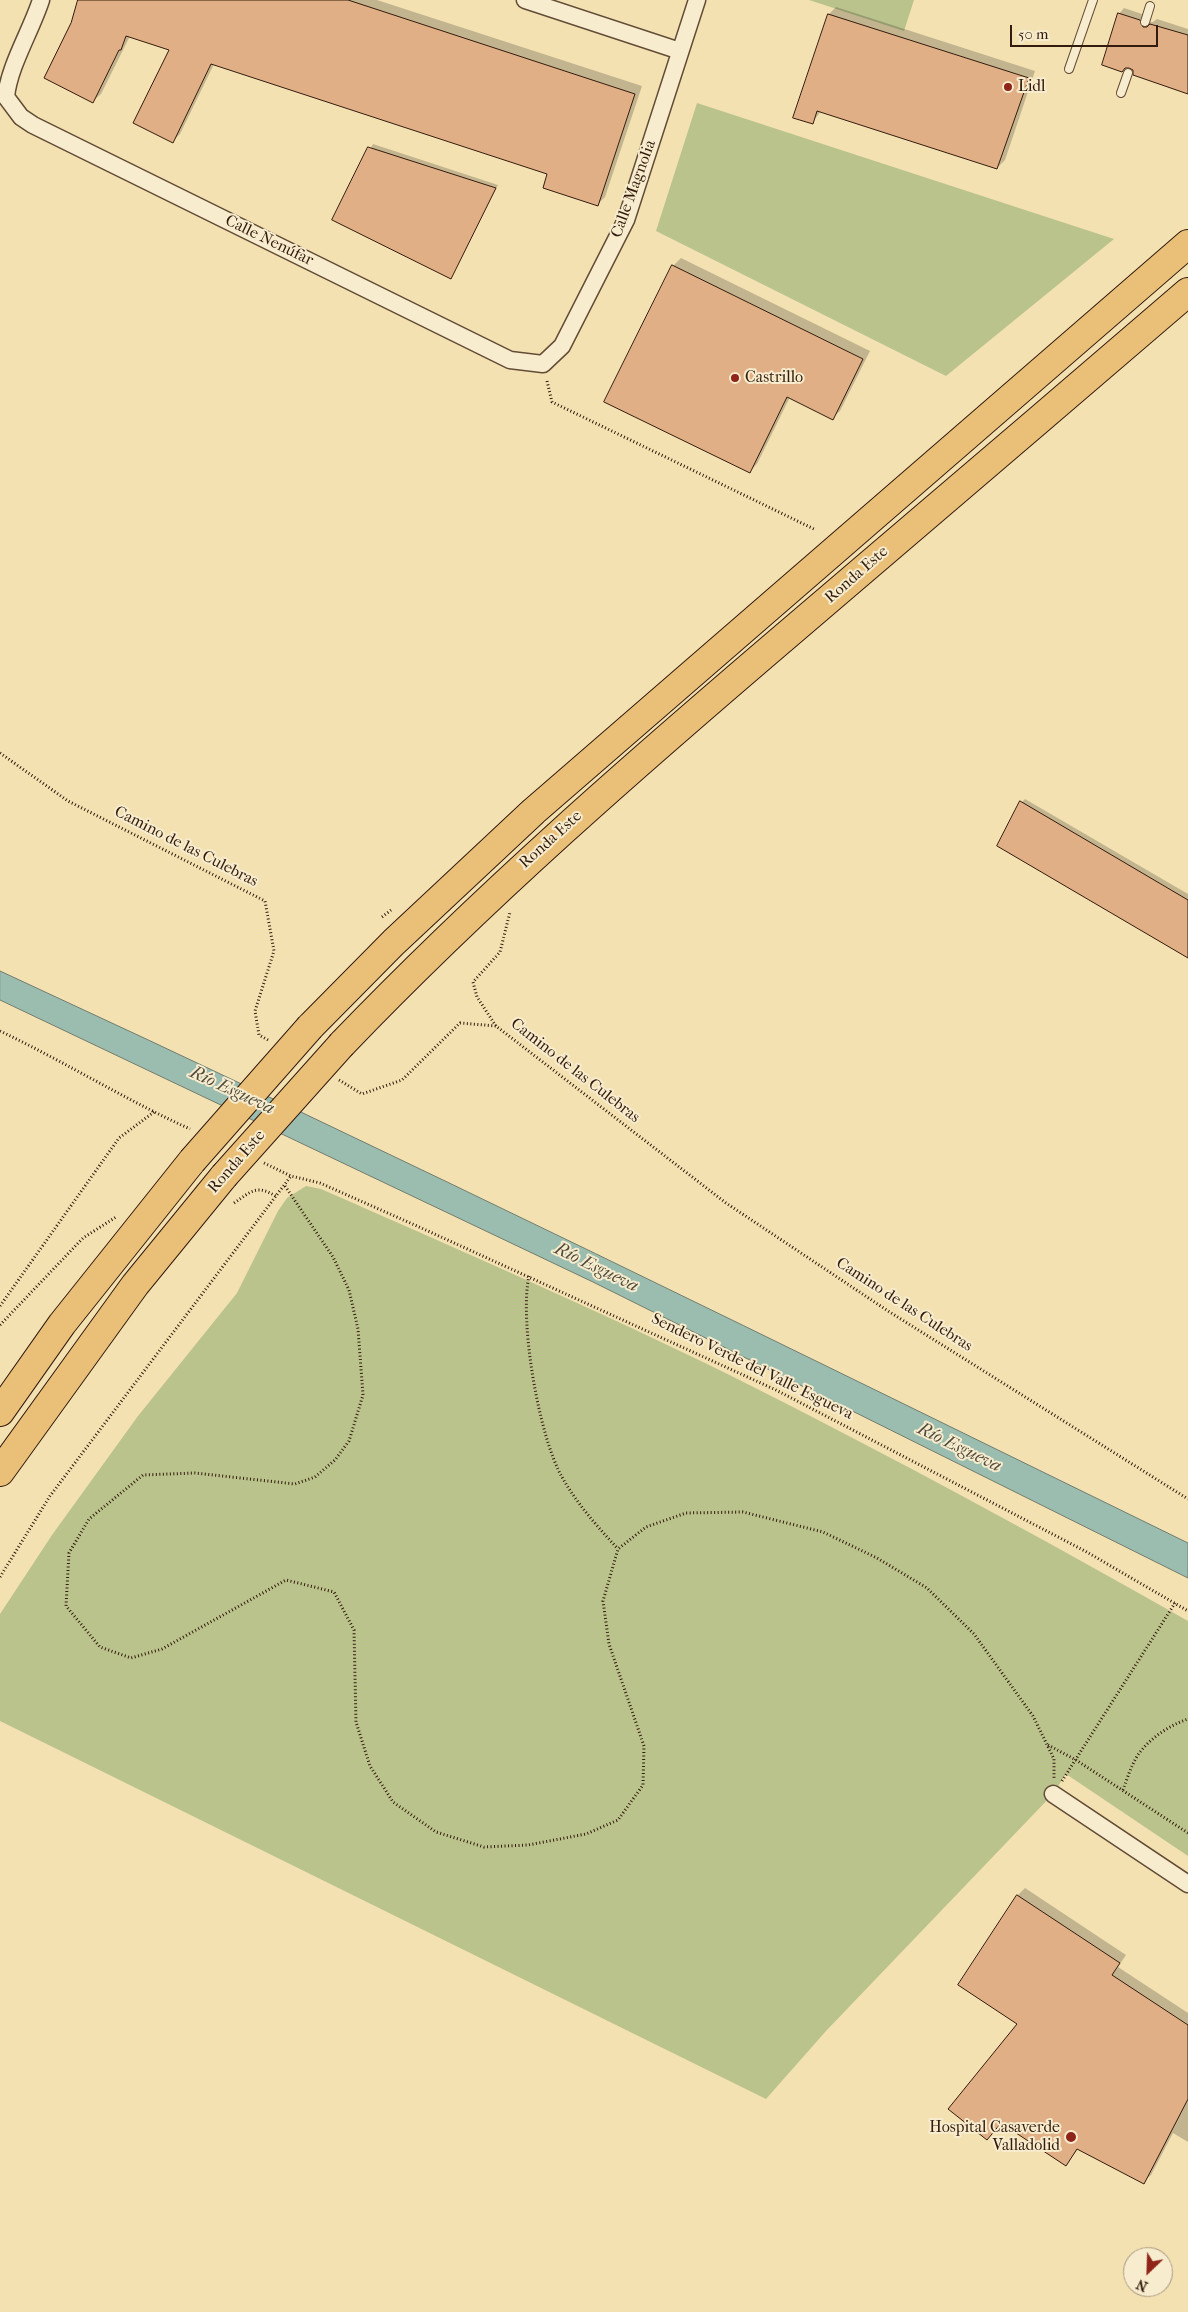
<!DOCTYPE html>
<meta charset="utf-8">
<style>
body{margin:0}
#map{position:relative;width:1188px;height:2312px;overflow:hidden;background:#f3e1b2;font-family:"IM FELL French Canon",serif}
canvas{display:block}
.north{position:absolute;left:1123px;top:2247px;width:50px;height:50px;box-sizing:border-box;background:#f7eccd;border:1px solid #a99880;border-radius:50%;rotate:204deg;font-size:14px;font-weight:700;line-height:20px;text-align:center;color:#331b0d}
.north::after{content:'';display:block;margin:auto;width:18px;height:22px;background:#8f2418;clip-path:polygon(50% 0,100% 100%,50% 72%,0 100%)}
.scale{position:absolute;left:1010px;top:25px;width:148px;height:22px;box-sizing:border-box;border:2px solid #331b0d;border-top:0;padding-left:6px;font-size:15px;line-height:18px;white-space:nowrap;color:#331b0d;-webkit-text-stroke:4px #f7eccd;paint-order:stroke}
</style>
<div id="map">
<canvas width="1188" height="2312"></canvas>
<div class="north">N</div>
<div class="scale">50 m</div>
</div>
<script>
const context = document.querySelector('canvas').getContext('2d');
context.lineJoin = 'round';
function fill(path, color) { context.fillStyle = color; context.fill(path, 'evenodd'); }
function trace(path, color, width, dash) { context.strokeStyle = color; context.lineWidth = width; context.lineCap = dash ? 'butt' : 'round'; context.setLineDash(dash || []); context.stroke(path); }
function label(font, color, halo, rows, align = 'center') {
  context.font = font + ' "IM FELL French Canon",serif'; context.lineWidth = 4; context.setLineDash([]); context.textBaseline = 'middle'; context.strokeStyle = halo; context.fillStyle = color; for (const [text, x, y, turn = 0] of rows) {
    context.save(); context.translate(x, y); context.rotate((+turn || 0) * Math.PI / 180); context.textAlign = isNaN(turn) ? turn : align; if (halo) context.strokeText(text, 0, 0); context.fillText(text, 0, 0); context.restore();
  }
}
fill(new Path2D(`
 M809,0H914L904,31Z
 M697,103L1114,239L946,376L656,231Z
 M306,1186L321,1189C489,1263 658,1336 820,1421C944,1485 1067,1552 1188,1621V1856L1066,1774L1053,1794L826,2031L766,2099L0,1721V1614L52,1535L138,1416L237,1293L278,1211L287,1198Z`), '#bbc38c');
const water = new Path2D(`
 M0,971C399,1155 793,1350 1188,1543V1578L593,1282L0,1000Z`);
fill(water, '#9bbdaf');
trace(water, '#717c6e', 1);
fill(new Path2D(`
 M79,0H377L642,86L605,197L598,204L549,173L214,64L180,134L173,141L171,50L130,36L101,94L93,101L72,23Z
 M836,7L1035,71L1005,160L997,168L821,111L812,123L795,118L829,14Z
 M1124,8L1145,15L1148,22H1153L1157,19L1188,29V92L1134,69L1119,14Z
 M373,144L498,185L451,277L334,220Z
 M681,258L870,351L840,411L832,418L790,397L757,464L749,472L673,266Z
 M1025,799L1188,894V956L1022,802Z
 M1025,1888L1126,1955L1118,1967L1188,2013V2142L1173,2133L1151,2175L1143,2182L1079,2148L1066,2164L1019,2024L1018,1895Z`), '#0003');
const building = new Path2D(`
 M78,0H348L635,94L598,206L543,188L547,174L211,64L173,143L133,123L169,50L126,36L121,50H119L93,103L44,78L71,23Z
 M1118,13L1140,20L1143,27H1147L1150,24L1188,35V94L1133,75V70L1129,68H1125L1122,72L1102,65Z
 M828,14L1029,78L997,169L817,111L813,124L793,118Z
 M368,147L496,188L451,279L332,220Z
 M672,265L863,359L833,420L787,397L750,473L604,402Z
 M1020,801L1188,900V958L997,846Z
 M1017,1895L1120,1963L1112,1975L1188,2025V2099L1144,2184L1077,2149L1066,2166L1001,2123L987,2140L948,2109L1017,2024L958,1985Z`);
fill(building, '#e1af85');
trace(building, '#331b0d', 1);
const lane = new Path2D(`
 M1145,22L1150,6
 M1069,69L1093,0
 M1121,93L1128,73`);
const street = new Path2D(`
 M41,0C31,31 9,66 6,97L21,117L33,125L510,360L543,364L562,346L626,220L697,0
 M525,0L680,51
 M1053,1794L1188,1884`);
const highway = new Path2D(`
 M310,1027L394,942L534,811L1188,244
 M342,1044C484,896 638,762 794,629C926,516 1057,405 1188,292
 M0,1412L62,1324L192,1161
 M0,1472L135,1285L224,1176`);
trace(lane, '#634c36', 10);
trace(street, '#634c36', 19);
trace(highway, '#331b0d', 30);
trace(new Path2D(`
 M547,381L552,402L816,530
 M0,753L68,801L265,901L274,951L255,1011L259,1035L268,1040
 M382,917L391,910
 M496,1026L477,997L473,982L500,952L510,912
 M0,1031C65,1062 126,1100 190,1129
 M339,1080L362,1094L402,1080L460,1023L496,1026L726,1203L888,1311L1188,1499
 M264,1163L291,1176L320,1183L417,1226L776,1390L1085,1551L1188,1611
 M285,1186L333,1257L349,1290L358,1329L363,1395L349,1441L335,1460L315,1477L295,1484L195,1473L143,1475L89,1519L69,1553L66,1606L100,1647L131,1658L162,1649L286,1580L334,1592L354,1630L356,1722L370,1766L393,1802L436,1832L484,1847L528,1845L586,1834L618,1820L643,1785L644,1746L609,1644L603,1601L618,1549L646,1527L686,1513L743,1512L823,1532L877,1558L927,1588L974,1634L1033,1716L1054,1759V1778
 M234,1203C252,1191 257,1184 277,1197
 M529,1276C519,1321 539,1437 562,1477C577,1504 597,1526 618,1549
 M0,1306L119,1138L154,1112
 M0,1325L83,1238L116,1217
 M0,1577L50,1496L291,1176
 M1048,1745L1076,1760L1188,1833
 M1062,1781L1175,1603
 M1123,1790C1126,1782 1129,1772 1133,1764C1142,1743 1167,1726 1188,1719`), '#331b0d', 3, [1, 2.5]);
trace(lane, '#f7eccd', 8);
trace(street, '#f7eccd', 16);
trace(highway, '#eac079', 28);
const highwayBridge = new Path2D(`
 M192,1161L310,1027
 M224,1176L342,1044`);
trace(highwayBridge, '#331b0d', 30, []);
trace(highwayBridge, '#eac079', 28);
for (const [x, y, r, color] of [
 [1008,87,5,"#8f2418"],
 [735,378,5,"#8f2418"],
 [1071,2137,6,"#8f2418"]
]) { const dot = new Path2D(); dot.arc(x, y, r, 0, 2 * Math.PI); context.fillStyle = color; context.fill(dot); trace(dot, '#f7eccd', 2); }
label('16px', '#331b0d', '#f7eccd', [
 ["Lidl",1018,87],
 ["Castrillo",745,378],
 ["Hospital Casaverde",1060,2128,"right"],
 ["Valladolid",1060,2146,"right"]
], 'left');
label('16px', '#331b0d', '#f7eccd', [
 ["Calle Magnolia",634,189,-70],
 ["Calle Nenúfar",269,241,26],
 ["Ronda Este",857,575,-41],
 ["Ronda Este",551,840,-42],
 ["Camino de las Culebras",186,847,27],
 ["Camino de las Culebras",575,1071,38],
 ["Ronda Este",237,1162,-49],
 ["Camino de las Culebras",904,1305,33],
 ["Sendero Verde del Valle Esgueva",752,1367,26]
]);
label('italic 18px', '#524c3e', '#f7eccd', [
 ["Río Esgueva",232,1091,25],
 ["Río Esgueva",596,1268,26],
 ["Río Esgueva",959,1448,26]
]);
</script>
